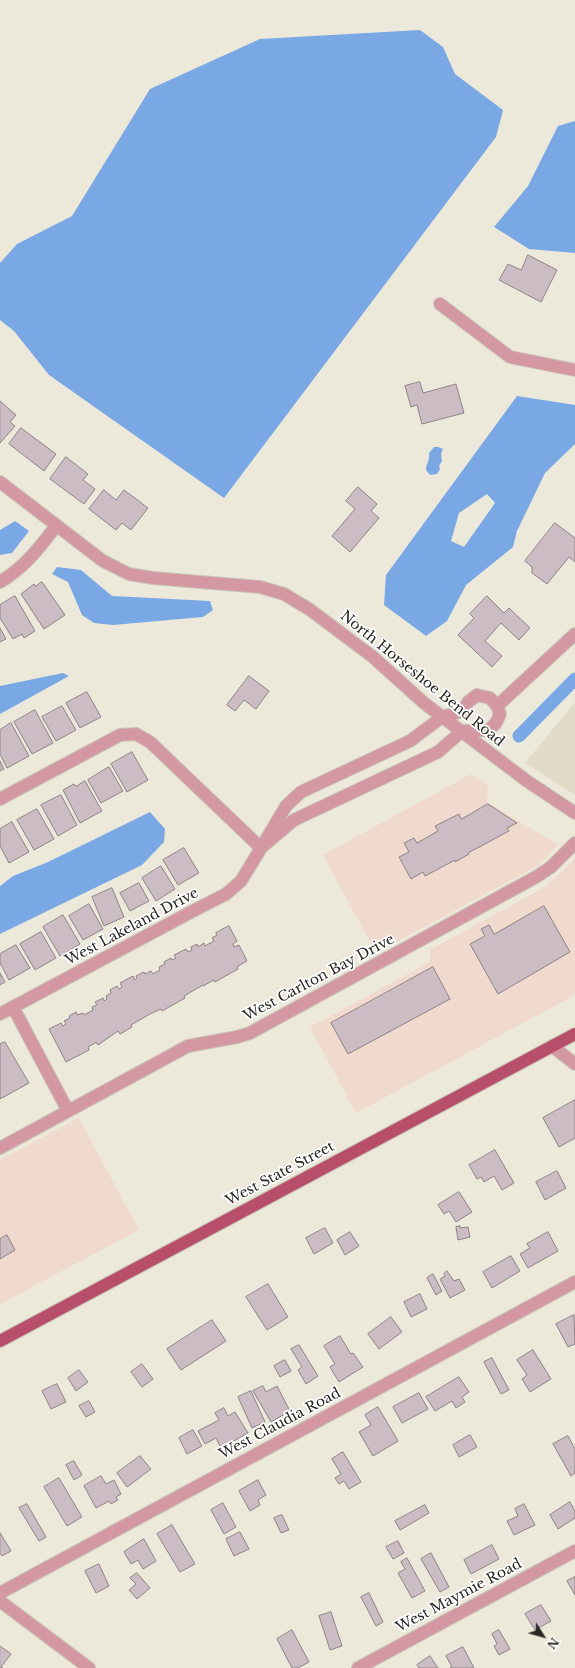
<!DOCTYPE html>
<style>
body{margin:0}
#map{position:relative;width:575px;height:1668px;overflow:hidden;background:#ece9db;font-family:"Libre Baskerville",serif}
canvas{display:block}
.north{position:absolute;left:523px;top:1616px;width:40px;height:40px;-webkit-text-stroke:3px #fff;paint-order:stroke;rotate:127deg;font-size:11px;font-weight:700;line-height:16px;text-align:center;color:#282722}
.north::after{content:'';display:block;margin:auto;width:14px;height:18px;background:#282722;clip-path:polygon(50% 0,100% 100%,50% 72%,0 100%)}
</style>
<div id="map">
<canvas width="575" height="1668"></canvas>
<div class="north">N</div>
</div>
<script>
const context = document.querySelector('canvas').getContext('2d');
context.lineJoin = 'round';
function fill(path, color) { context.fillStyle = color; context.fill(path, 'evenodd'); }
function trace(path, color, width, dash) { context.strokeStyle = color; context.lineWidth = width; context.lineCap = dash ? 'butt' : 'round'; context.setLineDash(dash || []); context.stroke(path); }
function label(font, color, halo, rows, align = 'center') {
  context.font = font + ' "Libre Baskerville",serif'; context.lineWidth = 3.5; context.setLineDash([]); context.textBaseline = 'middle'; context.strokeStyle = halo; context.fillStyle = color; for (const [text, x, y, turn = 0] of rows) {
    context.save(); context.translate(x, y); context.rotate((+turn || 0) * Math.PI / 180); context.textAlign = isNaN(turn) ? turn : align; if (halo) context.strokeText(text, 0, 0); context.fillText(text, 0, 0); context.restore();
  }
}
fill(new Path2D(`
 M471,774L488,786L487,802L558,845L539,865L376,953L323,855Z
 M575,858V995L356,1113L310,1027L430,962V950L547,886Z
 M79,1118L139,1230L0,1304V1160Z`), '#f0dacd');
fill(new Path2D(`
 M575,702V795L525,763Z`), '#e1dcc8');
fill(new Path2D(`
 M420,30L443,47L455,74L503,110L496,137L224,498L49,375L14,331L0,320V263L17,244L72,216L150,89L260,39Z
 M575,121V253L529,249L494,227L528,186L558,126Z
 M517,396L575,405V444L545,473L517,531L513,547L466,585L447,621L426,636L384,605L386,575ZM487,494L495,503L464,547L451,541L459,513Z
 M434,447H438L443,449L441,454L442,461L439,466L440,469L437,474L430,475L426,470C426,463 430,461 429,453Z
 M15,521L29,531L12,553L0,555V530Z
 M57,567L81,570L112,596L210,601L213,610L203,617L113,625L94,623L82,615L68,582L52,574Z
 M63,673L69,676L0,714V686Z
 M150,812L165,829L164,842L142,865L0,934V886L13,876L48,862Z`), '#79a8e5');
trace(new Path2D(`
 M519,736L575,679`), '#79a8e5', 13);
const building = new Path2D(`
 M528,255L557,270L541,302L499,280L508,264L521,270Z
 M420,382L423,393L456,384L464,413L422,424L417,405L411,407L405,386Z
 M0,401L16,415L10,422L15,426L0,443Z
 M21,428L56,454L44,471L9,444Z
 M66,457L88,474L83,480L95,489L84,504L50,479Z
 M358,487L377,504L371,511L379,518L350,552L332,536L355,509L346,501Z
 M104,490L116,500L124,490L148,508L131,530L122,523L116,530L89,509Z
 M555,523L575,538V562L569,557L547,584L532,573V567L525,561Z
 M42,582L65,615L44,629L21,594L34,584L35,586Z
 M15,596L35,631L24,638L22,634L13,639L0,618V605Z
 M487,596L504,613L509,608L530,628L519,640L501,623L485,641L502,656L492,667L458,635L474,618L470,614Z
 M0,628L6,639L0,642Z
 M249,676L269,691L256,709L244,700L235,711L227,705Z
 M87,692L101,717L80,728L66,703Z
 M62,706L76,730L56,741L42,717Z
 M35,710L53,743L32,754L14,722Z
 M11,723L29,756L7,768L0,754V730Z
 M132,752L148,780L127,792L111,764Z
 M0,761L4,769L0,771Z
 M109,767L123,791L101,803L88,780Z
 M85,781L102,811L80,823L63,790L74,784L76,786Z
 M61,795L77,825L58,836L41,805Z
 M488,804L517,823L507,828L509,831L468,853L469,854L455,862V860L425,876L423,872L411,879L399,857L409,852L404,843L414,838L417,843L438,831L435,826L459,814L461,819Z
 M37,809L54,839L34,850L17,820Z
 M12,822L29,852L9,863L0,846V829Z
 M184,848L199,873L178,885L163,860Z
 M161,866L175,889L156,901L142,878Z
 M139,883L149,901L130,911L120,893Z
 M112,888L124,917L104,926L92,897Z
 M89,904L103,929L83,940L69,916Z
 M544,906L570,952L498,994L470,944L485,936L481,929L489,925L494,934Z
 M63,915L80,944L60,956L43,927Z
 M229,926L237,941L233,944L234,947L239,945L247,961L240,965L237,967L238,969L215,982L214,980L203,986V985L184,996L185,998L162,1011L161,1009L150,1014L131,1025L132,1027L120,1034L118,1031L98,1045L96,1042L95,1043L88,1047L89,1050L66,1062L49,1029L61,1023L63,1026L66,1024L64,1021L70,1018L69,1016L76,1012L77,1015L83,1013L84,1015L93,1010L92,1007L97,1005L95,1002L103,998L104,1001L107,999L106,996L111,993L110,990L117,986L119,989L122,987L120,983L133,976L135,980L137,978L136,976L144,972L145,974L151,971L153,974L160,970L159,967L165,964L164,962L171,958L172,960L176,958L174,955L186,949L188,952L192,950L191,947L197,944L198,947L204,943L205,946L214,941L212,938L217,935L216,933Z
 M41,932L56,958L35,970L20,944Z
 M16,945L30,968L9,980L0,963V954Z
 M433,967L450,999L348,1054L331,1023Z
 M0,973L5,982L0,985Z
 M5,1042L29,1083L0,1099V1044Z
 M575,1100V1138L559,1147L543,1118Z
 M495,1150L514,1183L502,1190L494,1176L484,1182L481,1177L477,1179L469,1165Z
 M557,1171L566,1188L545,1200L536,1182Z
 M459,1192L472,1212L456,1222L449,1211L444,1214L438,1205Z
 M460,1226V1228L468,1227L470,1237L458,1240L456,1227Z
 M325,1228L333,1243L314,1254L306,1238Z
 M350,1232L359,1246L345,1255L337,1240Z
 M548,1232L558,1251L528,1268L520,1254L530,1248L527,1244Z
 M7,1235L15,1250L0,1259V1239Z
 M511,1256L520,1271L492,1288L483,1272Z
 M447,1271L454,1281L459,1279L465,1290L450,1298L440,1279L445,1276L444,1274Z
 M433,1274L442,1291L436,1295L427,1278Z
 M268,1284L288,1317L267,1330L246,1297Z
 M420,1294L427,1309L411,1317L404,1302Z
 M574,1315L575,1344L568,1347L556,1324Z
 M391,1317L402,1332L379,1349L368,1334Z
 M212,1320L226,1341L181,1370L167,1349Z
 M340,1336L351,1354L353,1353L363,1367L339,1382L330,1367L335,1364L324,1346Z
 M299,1345L318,1376L306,1384L298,1370L302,1367L291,1349Z
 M533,1350L551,1379L530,1392L522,1379L527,1375L517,1360Z
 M492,1358L509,1390L501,1394L484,1362Z
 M285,1360L291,1371L280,1377L274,1366Z
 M142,1364L153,1379L142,1387L131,1372Z
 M79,1370L88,1382L76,1391L68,1378Z
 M459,1377L469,1392L462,1397L465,1402L456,1408L452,1401L435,1411L426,1397Z
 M57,1384L66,1402L51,1409L42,1391Z
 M263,1386L266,1392L277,1386L290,1411L271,1422L253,1391Z
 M251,1391L265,1422L252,1428L238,1397Z
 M419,1393L428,1409L402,1423L393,1407Z
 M89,1401L95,1412L86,1417L79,1406Z
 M378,1407L398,1441L373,1456L359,1432L371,1425L365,1415Z
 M224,1408L228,1416L235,1412L248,1433L221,1448L216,1438L205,1444L198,1431L219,1420L215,1413Z
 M193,1430L202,1446L187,1454L179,1438Z
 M470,1435L477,1447L459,1457L453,1445Z
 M568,1436L575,1449V1473L571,1476L553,1444Z
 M343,1452L361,1482L349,1489L344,1481L339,1484L335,1478L341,1474L332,1459Z
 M140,1456L151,1469L127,1487L117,1473Z
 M74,1461L82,1475L74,1480L66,1465Z
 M101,1476L106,1484L114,1480L121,1494L116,1497L118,1500L111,1504L109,1501L96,1508L84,1486Z
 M59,1478L82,1517L67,1526L44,1487Z
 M258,1480L266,1495L258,1500L260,1505L250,1511L239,1491Z
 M570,1502L575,1511V1518L558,1529L550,1515Z
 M223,1503L236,1527L224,1534L211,1510Z
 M27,1504L46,1537L39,1541L19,1508Z
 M524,1504L535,1525L514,1535L507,1521L518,1516L515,1509Z
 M425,1505L429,1513L400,1530L395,1521Z
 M282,1515L289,1530L281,1533L274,1518Z
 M172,1525L195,1564L180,1572L157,1534Z
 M240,1532L249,1549L234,1556L226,1539Z
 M0,1533L11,1551L2,1556L0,1553Z
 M144,1539L156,1561L143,1569L138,1560L131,1564L124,1552Z
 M398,1541L404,1553L393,1559L386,1547Z
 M492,1545L499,1559L471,1574L464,1560Z
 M431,1553L449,1587L440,1592L421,1559Z
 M407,1558L425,1591L412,1598L398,1573L405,1569L401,1562Z
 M99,1564L109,1586L96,1593L85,1571Z
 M137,1573L150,1588L137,1599L129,1590L136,1584L130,1578Z
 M575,1577V1595L567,1581Z
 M369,1593L383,1622L376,1626L361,1597Z
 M541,1605L551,1621L535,1630L525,1614Z
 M331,1612L342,1646L330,1650L319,1616Z
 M292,1630L309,1662L298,1668H292L277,1639Z
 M499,1630L510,1649L499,1655L494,1646L497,1644L492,1634Z
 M0,1646L11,1654L1,1667L3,1668H0Z
 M463,1647L474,1668H450L452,1667L446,1656Z
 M430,1656L438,1668H419L417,1665Z`);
fill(building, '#cbbdc3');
trace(building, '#8f8287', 1);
const minor = new Path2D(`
 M440,304L510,357L575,370
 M0,482L103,561L129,574L153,578L260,587L284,594L309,609L373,657L424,703L527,781L575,813
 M0,582C24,568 40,547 56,526
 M477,695L490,698L497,706L500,714L496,723L489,730L462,731L438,752L294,820L261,848L286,806L301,792L410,741L442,717L463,711L468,702Z
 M497,706L575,634
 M0,799L120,735L136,734L150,742L261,848L241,881L226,894L191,912L0,1014
 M13,1007L68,1111
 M552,1046L575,1064
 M0,1148L188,1046L237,1037L250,1033L536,877L551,867L575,843
 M0,1593L575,1282
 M0,1601L89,1668
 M358,1668L575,1551`);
const major = new Path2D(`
 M0,1341L575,1034`);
trace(minor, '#c9c6ba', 14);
trace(major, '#c9c6ba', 14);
trace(minor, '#d498a3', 12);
trace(major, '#b84f6a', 12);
label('14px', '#282722', '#fff', [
 ["North Horseshoe Bend Road",422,679,39],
 ["West Lakeland Drive",132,927,-28],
 ["West Carlton Bay Drive",319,978,-28],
 ["West State Street",280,1174,-28],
 ["West Claudia Road",280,1424,-28],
 ["West Maymie Road",459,1596,-28]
]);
</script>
